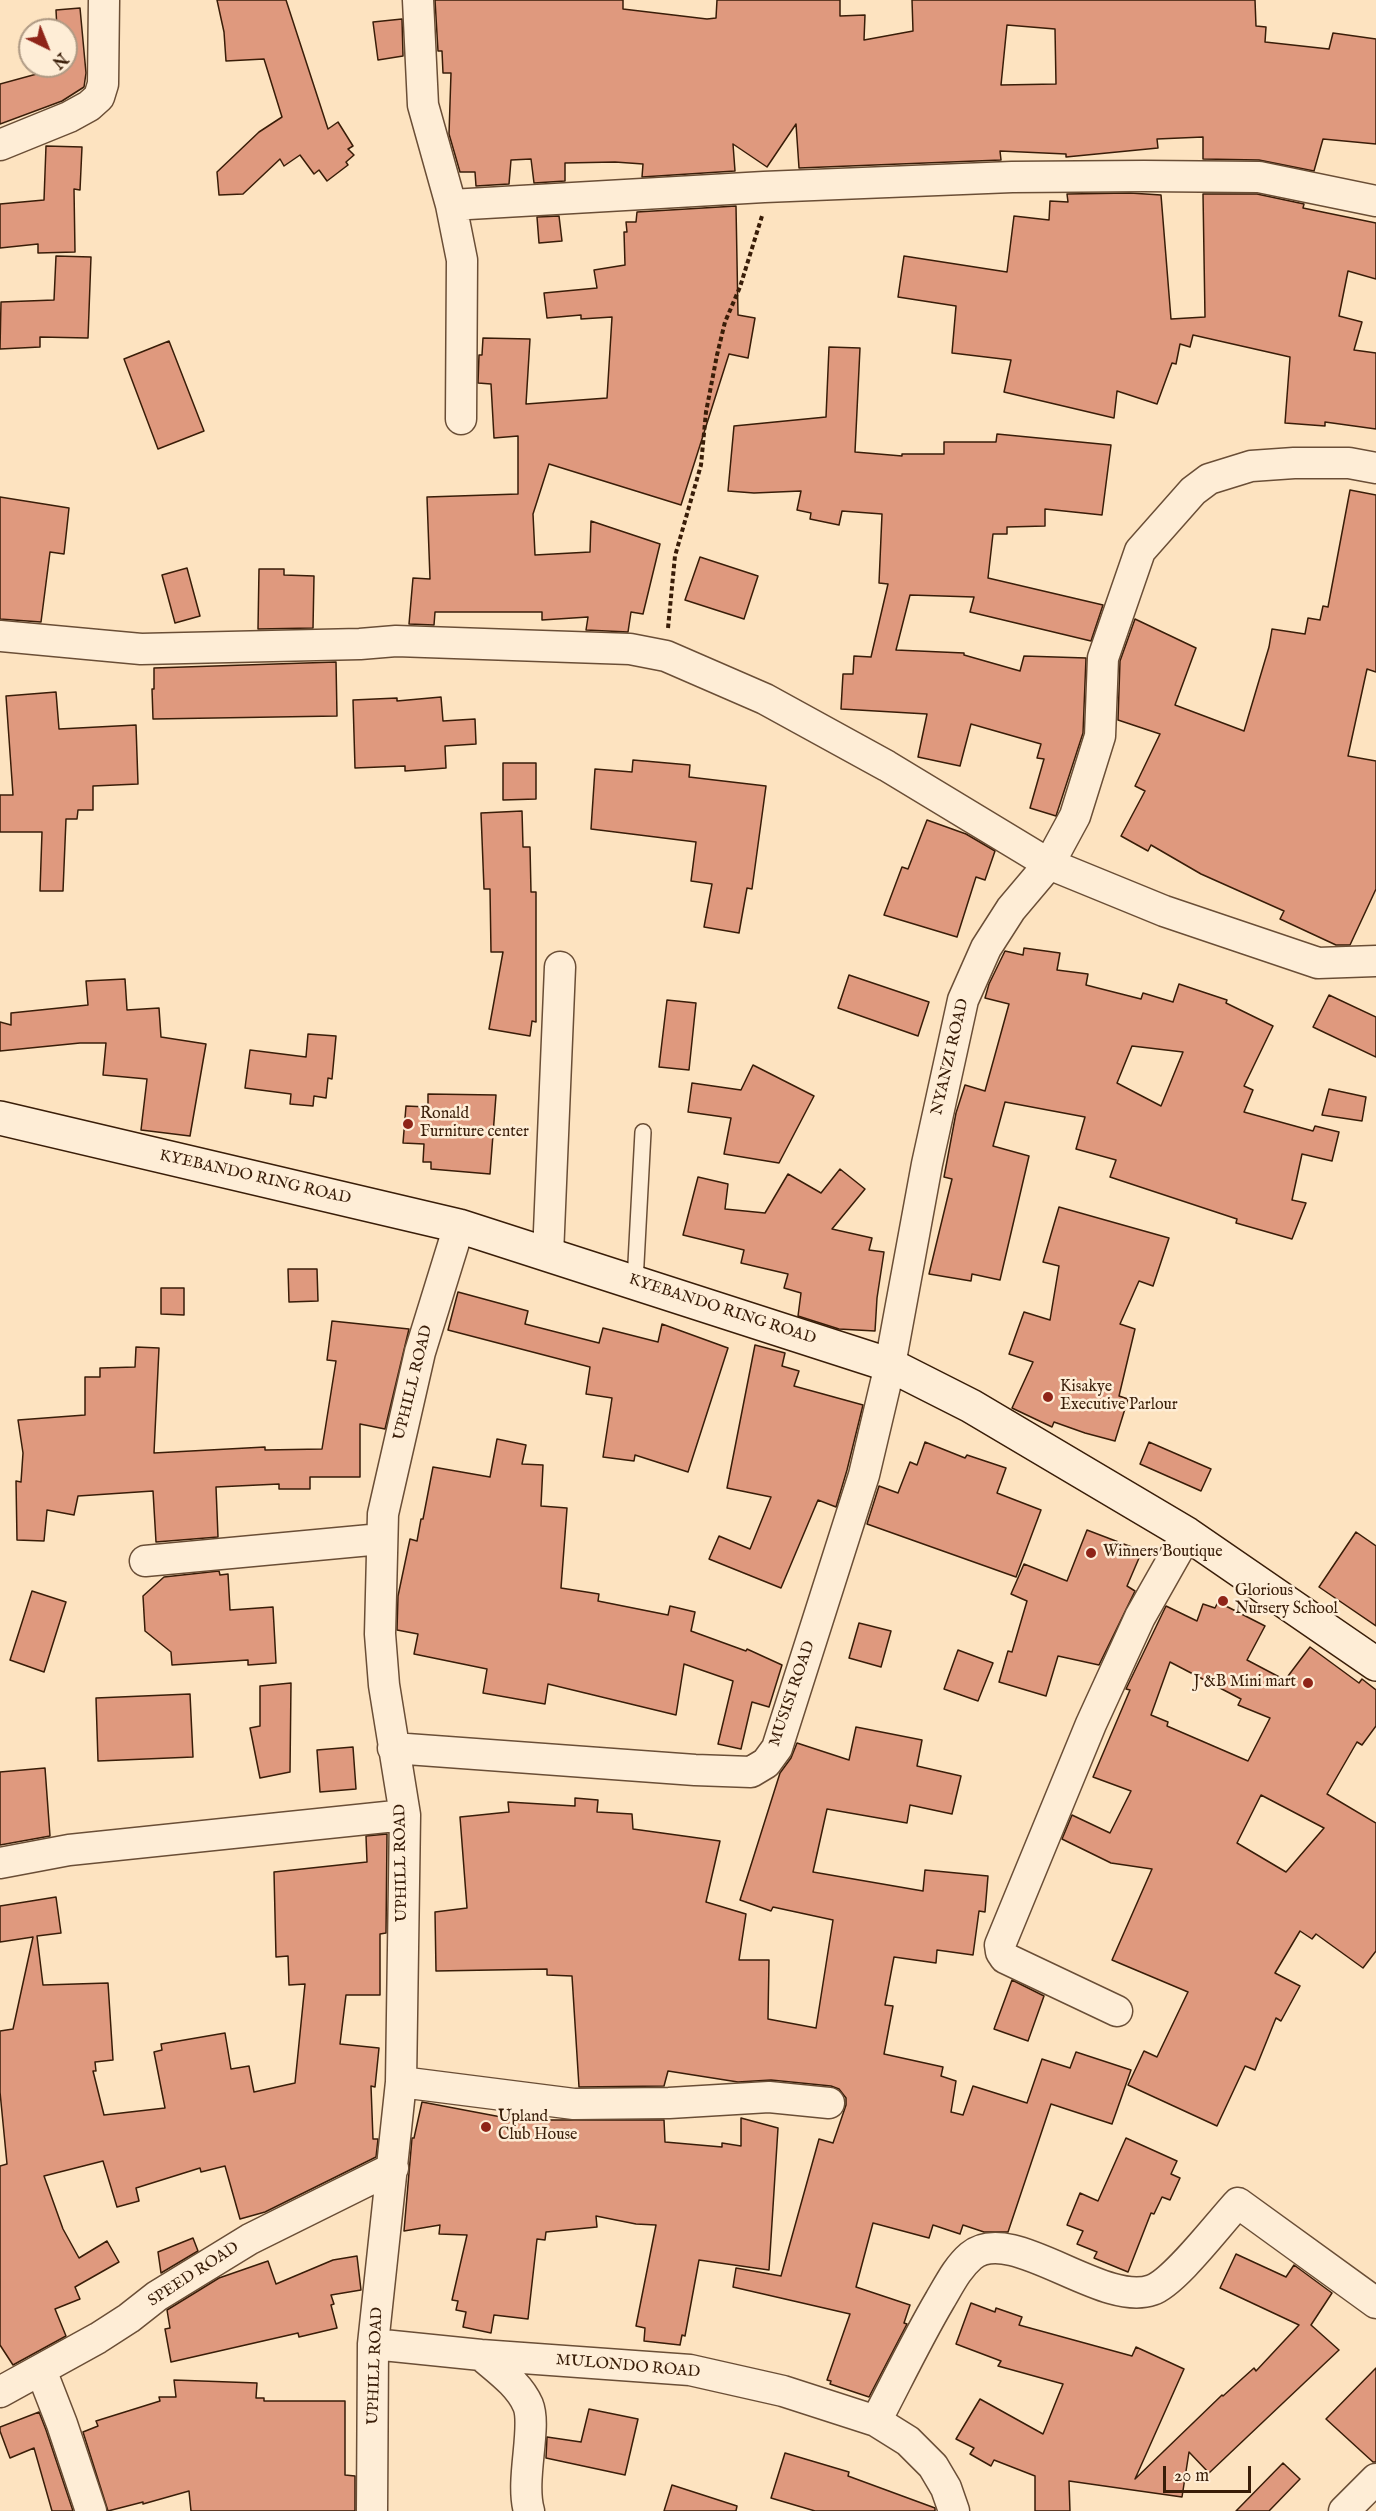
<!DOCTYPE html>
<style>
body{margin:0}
#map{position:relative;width:1376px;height:2511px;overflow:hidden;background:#fde3c0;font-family:"IM FELL English",serif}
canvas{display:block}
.north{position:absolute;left:18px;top:18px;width:60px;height:60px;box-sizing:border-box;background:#feedd6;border:2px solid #af9a84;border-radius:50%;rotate:137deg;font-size:16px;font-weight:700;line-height:24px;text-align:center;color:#391d08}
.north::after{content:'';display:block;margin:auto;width:21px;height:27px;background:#8f2418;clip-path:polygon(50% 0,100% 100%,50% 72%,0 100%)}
.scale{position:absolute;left:1163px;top:2466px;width:88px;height:27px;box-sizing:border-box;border:3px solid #391d08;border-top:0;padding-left:8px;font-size:18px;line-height:21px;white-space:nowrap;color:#391d08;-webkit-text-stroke:4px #feedd6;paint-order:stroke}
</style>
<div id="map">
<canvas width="1376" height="2511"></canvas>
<div class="north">N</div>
<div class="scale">20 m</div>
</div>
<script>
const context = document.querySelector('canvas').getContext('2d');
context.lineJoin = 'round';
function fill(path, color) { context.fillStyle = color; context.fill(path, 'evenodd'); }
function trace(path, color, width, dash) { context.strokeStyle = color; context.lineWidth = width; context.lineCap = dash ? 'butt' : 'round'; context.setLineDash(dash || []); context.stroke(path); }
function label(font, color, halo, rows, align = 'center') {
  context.font = font + ' "IM FELL English",serif'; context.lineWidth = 5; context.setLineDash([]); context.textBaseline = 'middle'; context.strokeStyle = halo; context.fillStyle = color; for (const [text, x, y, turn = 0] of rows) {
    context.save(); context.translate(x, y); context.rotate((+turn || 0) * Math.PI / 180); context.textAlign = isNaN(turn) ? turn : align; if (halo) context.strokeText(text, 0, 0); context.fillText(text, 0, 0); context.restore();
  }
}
const building = new Path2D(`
 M217,0H286L328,129L338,122L353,146L348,149L354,155L346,162L348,165L327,181L319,170L314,174L300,155L284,166L280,159L243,194L219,195L217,172L259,132L282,117L264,59L226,61L224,32Z
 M435,0H623V9L707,19L716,18L717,0H840V16L865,15L864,40L913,31L912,0H1255L1256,26L1266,27L1265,42L1329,49L1333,33L1376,39V144L1323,139L1314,171L1259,160L1203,159V137L1157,139L1158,148L1066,157V154L1000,151L1001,160L799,168L796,124L767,167L733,144L735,171L642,177L643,164L615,162L565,163V181L534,183L531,159L511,160L509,184L476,186L475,172H460L449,134L451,73H443L442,51H438ZM1007,25L1055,29L1056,84L1001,85Z
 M80,8L86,73L84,87L62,101L0,124V84L66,66V30H57L56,10Z
 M402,19L403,56L378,60L373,22Z
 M46,146L82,147L80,190L74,189L75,252L38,253V244L0,248V204L44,200Z
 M1130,193L1161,195L1171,319L1205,317L1203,194H1257L1304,204L1303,208L1376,223V279L1348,271L1339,316L1362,322L1354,350L1376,353V429L1325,422V426L1285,423L1290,357L1193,335L1190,347L1180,344L1176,364L1172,363L1157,404L1117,391L1114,418L1004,392L1011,360L952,353L956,306L898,297L904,256L1007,272L1014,216L1049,220L1050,201L1068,202L1067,194Z
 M736,206L738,315L755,318L748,358L729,354L681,505L549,464L533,514L535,555L590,552L591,521L660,544L643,614L631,612L628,632L586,630L588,617L542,620V612H435L434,625L409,624L413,578L430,579L427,497L518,494V436L494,438L491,384L478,383L479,355H482L483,338L530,339L526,404L607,398L612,317L581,319V315L547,318L544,293L597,288L594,270L625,265L624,232H627L626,222H636L637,212Z
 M559,216L562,241L539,243L537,217Z
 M56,256L91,257L88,338L40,337V347L0,349L1,302L54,300Z
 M169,341L204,431L158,449L124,359Z
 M829,347L860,348L855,452L902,456V454H944V442H996L997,434L1111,445L1102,515L1045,509V526L1007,527V534H993L988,578L1103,605L1091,641L970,612L974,597L910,595L896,650L964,653V655L1020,671L1024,656L1086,658L1083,733L1056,816L1030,808L1044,759L1037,758L1041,744L971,724L960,766L918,757L927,714L841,709L843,674H853L854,656L871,657L888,584L879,583L882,514L842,511L839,525L810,519L811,513L797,510L801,491L754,493L728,491L734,426L826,417Z
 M1350,490L1376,495V672L1367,669L1348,756L1376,761V889L1350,945H1336L1280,919L1284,911L1201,874L1151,845L1148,851L1121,836L1145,791L1135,786L1160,734L1118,720L1120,661L1135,619L1196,648L1175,705L1244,731L1269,647L1272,629L1305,634L1308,618L1320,620L1323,606L1328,607Z
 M0,497L69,508L64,554L50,552L41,622L0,619Z
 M700,557L758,576L744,619L685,600Z
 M187,568L200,616L175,623L162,575Z
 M259,569H284V575L314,576L313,628L258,629Z
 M336,662L337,716L153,719L152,689H154V668Z
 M56,692L59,729L136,725L138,784L93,786V810H78L77,819H66L63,891H40L42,832H0V795H13L6,696Z
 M441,697L443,721L475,719L476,744L445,746L446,768L405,771V766L355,768L353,700L397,698V701Z
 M633,760L690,765L689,777L766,786L752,889L747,888L739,933L704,927L712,884L691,881L696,842L591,829L595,769L632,772Z
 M503,763H536V799L503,800Z
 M522,811L523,847H530L531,892H536V1022L532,1021L530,1036L489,1029L503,952H491L490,889H484L481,813Z
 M927,820L966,834L995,851L985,880L976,877L957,937L884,915L902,867L908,869Z
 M1024,948L1060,953L1057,970L1088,974L1086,985L1141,999L1143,993L1173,1002L1179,984L1227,1000L1226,1003L1273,1026L1244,1086L1253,1090L1244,1112L1313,1131L1315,1126L1339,1132L1332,1161L1302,1154L1292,1200L1306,1203L1292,1239L1236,1223L1237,1219L1110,1177L1116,1160L1076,1149L1085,1117L1005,1102L993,1146L1029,1156L1000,1280L972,1274L971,1281L929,1274L952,1179L944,1177L956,1113L965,1085L985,1091L1009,1004L985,998L989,984L1005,951L1023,955ZM1132,1046L1183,1052L1161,1106L1117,1083Z
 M849,975L929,1002L918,1036L838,1008Z
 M125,979L127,1010L159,1008L161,1037L206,1044L190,1136L141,1130L147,1079L103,1075L106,1043H80L0,1051V1022L11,1025V1013L88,1005L86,981Z
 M1329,995L1376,1017V1057L1313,1027Z
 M667,1000L696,1003L689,1070L659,1067Z
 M308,1034L336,1036L332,1079L328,1078L326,1098L314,1096L313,1106L290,1104L291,1094L245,1088L250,1050L306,1057Z
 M753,1065L814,1096L779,1163L724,1154L731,1118L688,1112L692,1083L741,1090Z
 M1329,1089L1366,1097L1362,1121L1322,1115Z
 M428,1094L496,1095L490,1174L431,1169V1162H423L424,1144L403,1143L406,1106L428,1107Z
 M840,1169L865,1189L832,1229L872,1238L869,1250L884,1252L877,1298L875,1331L839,1329L798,1316L801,1293L784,1288L788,1274L741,1263L744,1250L683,1235L698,1177L728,1184L725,1209L765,1213L788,1174L821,1193Z
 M1059,1207L1169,1238L1153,1286L1139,1281L1120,1324L1135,1329L1119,1396L1128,1399L1115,1441L1085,1433L1054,1422L1052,1427L1012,1408L1033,1362L1009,1354L1024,1312L1050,1320L1059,1266L1043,1262Z
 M288,1269H317L318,1301L289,1302Z
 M161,1288H184V1315L161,1314Z
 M458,1292L528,1311L525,1324L599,1343L603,1328L658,1342L662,1324L728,1348L688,1472L635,1455L634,1461L603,1457L612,1398L586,1394L590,1367L448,1330Z
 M332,1321L409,1329L385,1429L360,1424V1477H310V1489H279V1484L216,1487L218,1537L156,1542L153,1491L78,1496L74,1515L47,1510L44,1541L17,1540L16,1481L21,1482L23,1453L18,1420L85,1415V1377H100V1368L135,1367L136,1347L159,1348L154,1453L265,1447V1450L322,1449L336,1361L327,1360Z
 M755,1345L785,1353L782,1366L799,1371L794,1386L863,1405L847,1470L836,1507L818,1500L781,1588L709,1559L719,1536L750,1549L771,1497L727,1488Z
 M497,1439L526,1445L522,1464L543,1465L541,1506L567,1508L561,1588L599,1594L598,1601L668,1615L670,1606L695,1612L691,1631L746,1651L747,1649L782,1665L769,1707L752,1702L741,1749L718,1744L733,1681L684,1664L676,1715L548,1684L545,1704L483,1693L487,1669L414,1654L418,1634L397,1630L398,1596L410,1539L417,1541L421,1519H423L433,1467L490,1477Z
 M925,1442L965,1458L967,1455L1006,1468L997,1493L1041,1510L1016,1577L867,1524L879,1486L898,1493L910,1462L917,1465Z
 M1149,1442L1211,1469L1201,1491L1140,1464Z
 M1087,1530L1142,1551L1127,1586L1135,1591L1099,1665L1058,1656L1046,1696L999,1682L1008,1651L1012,1652L1027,1601L1011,1594L1024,1564L1067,1581Z
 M1356,1532L1376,1546V1626L1319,1587Z
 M219,1571L220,1575L228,1574L230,1610L273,1607L276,1663L248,1665V1660L172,1665L171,1652L145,1631L143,1596L164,1577Z
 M32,1591L66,1602L44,1672L10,1660Z
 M1218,1602L1265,1626L1247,1660L1285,1680L1310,1647L1359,1683L1362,1679L1376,1690V1726L1362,1745L1357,1742L1327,1794L1376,1823V1951L1363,1968L1316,1934L1312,1939L1300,1931L1275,1973L1300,1986L1281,2021L1276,2018L1255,2070L1245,2066L1217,2126L1128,2085L1144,2051L1157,2057L1188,1992L1112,1960L1152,1869L1111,1863L1062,1839L1072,1815L1110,1833L1131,1791L1093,1777L1130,1690L1126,1689L1166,1606L1197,1621L1203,1604L1215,1608ZM1170,1662L1241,1699L1238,1705L1270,1718L1248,1761L1167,1726L1168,1722L1151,1715ZM1261,1795L1324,1828L1286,1872L1237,1843Z
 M859,1623L891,1631L881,1667L849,1658Z
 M958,1650L993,1663L978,1701L944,1689Z
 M291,1683L290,1772L260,1778L250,1728L260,1726V1686Z
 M190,1694L193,1757L98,1761L96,1698Z
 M856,1727L922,1740L917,1766L961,1776L952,1814L910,1805L907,1823L827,1809L813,1872L923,1891L925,1870L988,1876L985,1912L979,1911L973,1955L937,1950L936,1963L894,1957L885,2005L893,2006L884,2054L943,2067L941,2076L956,2081L951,2112L963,2115L973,2086L1027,2103L1042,2059L1070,2068L1076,2052L1131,2070L1112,2124L1051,2104L1008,2232H984L963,2225L960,2234L933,2225L929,2238L873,2223L856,2287L910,2305L904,2323L907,2324L869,2397L830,2384L831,2381L827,2380L850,2314L733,2287L736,2268L781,2276L819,2139L833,2143L846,2105V2098L839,2089L831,2086L771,2080L738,2082L668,2071L664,2086L579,2087L572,1976L547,1975V1969L436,1971L435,1912L467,1908L460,1817L509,1812L508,1802L575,1806V1798L598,1800L597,1812L632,1814L633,1829L720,1841L706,1902L746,1914L739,1960H769L768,2019L816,2028L833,1920L773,1907L771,1911L740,1900L780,1773L791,1758L797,1743L849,1760Z
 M353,1747L356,1789L320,1792L317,1750Z
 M45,1768L50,1836L0,1845V1772Z
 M387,1834L386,1933L380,1934V1995H346L340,2044L379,2048L375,2087L371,2086L373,2139H378L376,2157L265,2212L240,2219L225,2166L201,2172L200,2168L136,2188L139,2201L117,2207L103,2161L44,2176L63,2229L79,2258L107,2241L119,2262L75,2287L80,2299L55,2309L66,2336L13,2365L0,2345V2166L7,2164L0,2092V2031L13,2029L33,1937L0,1942V1906L56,1897L61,1933L37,1936L43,1985L108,1983L113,2060L95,2062L96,2071H93L104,2115L165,2108L154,2052L162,2050L161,2044L225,2033L231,2069L249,2066L254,2092L295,2083L305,1984L289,1985L288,1956L276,1957L274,1872L367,1862L366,1836Z
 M1012,1980L1044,1996L1028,2041L994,2029Z
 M422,2102L517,2120H664L665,2142L722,2147V2143L741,2146V2118L778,2128L769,2270L699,2260L685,2336L682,2335L680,2345L644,2341L645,2328L636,2326L656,2225L636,2224L596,2216L597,2227L546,2232L545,2240L537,2239L528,2319L494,2315L491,2333L463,2327L466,2312L456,2310L458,2301L452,2300L467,2235L439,2234L440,2225L404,2231L412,2138H414Z
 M1126,2138L1177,2161L1171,2174L1180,2178L1170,2200L1162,2197L1154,2214L1151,2213L1128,2272L1094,2258L1097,2252L1077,2244L1083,2231L1067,2225L1080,2193L1098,2201Z
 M193,2238L198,2251L161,2273L158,2252Z
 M1236,2254L1286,2277L1294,2265L1332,2293L1311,2325L1339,2350L1209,2473L1189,2452L1182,2497L1069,2481L1070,2511H1035V2476L994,2460L991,2466L970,2454L974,2448L956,2439L980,2399L1043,2434L1063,2384L998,2366L1001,2361L956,2344L971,2303L995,2312L996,2308L1022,2317L1019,2325L1132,2356L1136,2347L1184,2369L1135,2479L1222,2395L1223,2396L1254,2368L1256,2371L1299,2325L1220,2288Z
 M357,2256L361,2290L331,2295L334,2304L331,2305L337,2328L299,2337L298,2333L171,2362L165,2329L170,2328L167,2310L219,2278L268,2261L276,2284L333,2260Z
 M1376,2368V2462H1373L1326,2419Z
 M174,2380L257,2383L256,2398H264V2401H345V2475L355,2476V2511H191L189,2491L143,2504V2502L108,2511L83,2432L98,2426L96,2421L160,2401L159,2397H176Z
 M589,2409L638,2419L625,2475L546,2458L547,2437L581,2442Z
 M39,2412L46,2430L73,2511H52L34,2448L10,2458L0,2431V2427Z
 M785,2453L849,2472L848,2476L935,2508V2511H815L771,2498Z
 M1283,2463L1300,2479L1269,2511H1236Z
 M672,2485L737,2506L736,2511H664Z`);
fill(building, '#df997e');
trace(building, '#391d08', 1.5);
const lane = new Path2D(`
 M635,1282L643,1132`);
const street = new Path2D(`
 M418,0L423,105L451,205L764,187L1012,177L1144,176L1259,177L1376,201
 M0,145L69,117L89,106L99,97L103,84L104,0
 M451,205L462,260L461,419
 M0,636L141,649L360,644L396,641L630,649L666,656L765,699L887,766L1049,864L1075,816L1100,736L1103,658L1140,551L1193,491L1209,479L1251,466L1294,463H1349L1376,468
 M548,1255L560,967
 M145,1561L381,1539
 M393,1748L695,1770L751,1772L766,1763L777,1748L864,1475L890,1365L927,1164L963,1000L986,948L1011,909L1049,864L1164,911L1318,963L1376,961
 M0,1863L69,1850L405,1815
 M1117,2011L1005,1958L1001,1952L1000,1945L1091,1724L1140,1617L1187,1534
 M401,2082L574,2104L669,2103L769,2097L829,2103
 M373,2344L481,2355L690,2370L783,2391L876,2421L908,2441L933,2466L946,2488L954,2511
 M481,2355C497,2369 519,2384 528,2405C537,2427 520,2480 529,2511
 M41,2370L62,2424L91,2511
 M0,2392L98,2338L129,2318L157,2296L250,2239L393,2168
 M876,2421C897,2381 917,2339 940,2300C949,2285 957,2268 971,2256C1011,2222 1102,2308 1152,2290C1175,2282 1219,2223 1238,2203L1376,2303
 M372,2511L373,2344L401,2082L405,1815L384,1685L380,1634L383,1514L420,1352L459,1226
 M1344,2511L1376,2479`);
const secondary = new Path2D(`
 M0,1118L459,1226L890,1365L971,1406L1187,1534L1376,1664`);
trace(lane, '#6a4e36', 18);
trace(street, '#6a4e36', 33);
trace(secondary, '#391d08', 36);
trace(new Path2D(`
 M668,628L675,556L701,465L706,412L717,355L725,322L740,287L762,216`), '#391d08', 4, [4.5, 3]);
trace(lane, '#feedd6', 15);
trace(street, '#feedd6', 30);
trace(secondary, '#feedd6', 33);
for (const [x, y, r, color] of [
 [408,1124,6,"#8f2418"],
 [1048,1397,6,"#8f2418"],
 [1091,1553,6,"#8f2418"],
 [1223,1601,6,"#8f2418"],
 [1308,1683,6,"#8f2418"],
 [486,2127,6,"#8f2418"]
]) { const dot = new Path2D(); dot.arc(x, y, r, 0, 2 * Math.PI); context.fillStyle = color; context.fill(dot); trace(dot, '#feedd6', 2); }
label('16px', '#391d08', '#feedd6', [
 ["NYANZI ROAD",951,1057,-77],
 ["KYEBANDO RING ROAD",255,1178,13],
 ["KYEBANDO RING ROAD",722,1310,18],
 ["UPHILL ROAD",414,1383,-76],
 ["MUSISI ROAD",793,1694,-71],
 ["UPHILL ROAD",402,1863,-91],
 ["SPEED ROAD",194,2275,-33],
 ["UPHILL ROAD",376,2366,-88],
 ["MULONDO ROAD",628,2367,5]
]);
label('16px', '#391d08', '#feedd6', [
 ["Ronald",420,1115],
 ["Furniture center",420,1133],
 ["Kisakye",1060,1388],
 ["Executive Parlour",1060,1406],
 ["Winners Boutique",1103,1553],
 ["Glorious",1235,1592],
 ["Nursery School",1235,1610],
 ["J &B Mini mart",1296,1683,"right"],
 ["Upland",498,2118],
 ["Club House",498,2136]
], 'left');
</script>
